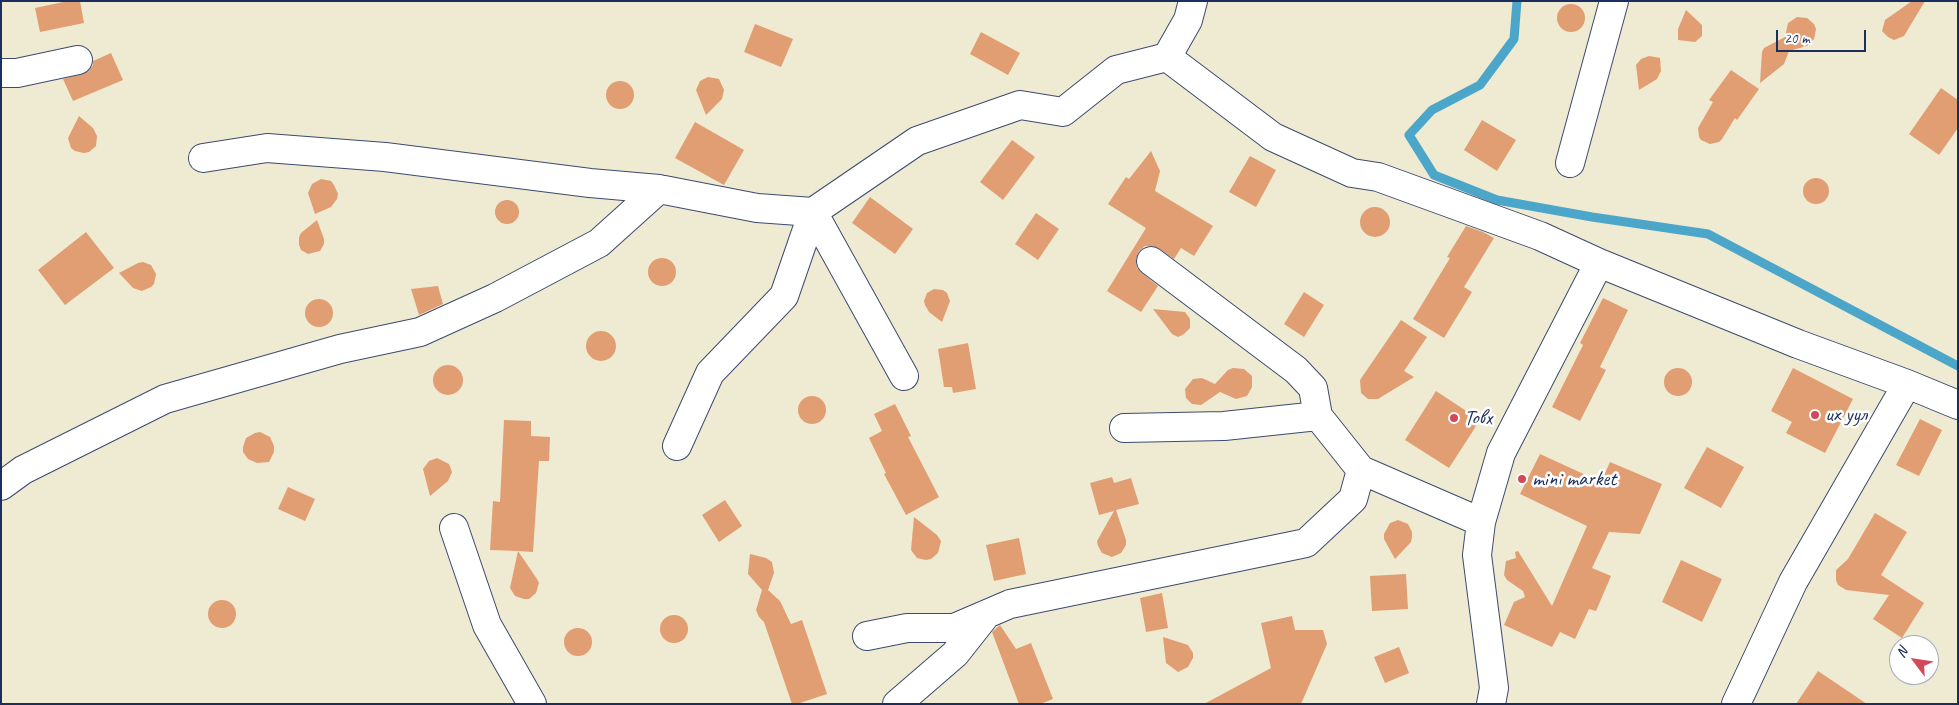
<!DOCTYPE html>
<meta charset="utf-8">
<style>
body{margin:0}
#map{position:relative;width:1959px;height:705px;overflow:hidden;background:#efead2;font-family:Caveat,sans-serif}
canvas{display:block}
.frame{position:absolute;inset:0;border:2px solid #1b2f5e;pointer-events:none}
.north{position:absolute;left:1889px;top:635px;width:50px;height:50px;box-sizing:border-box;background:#fff;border:1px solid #a4acbf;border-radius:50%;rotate:301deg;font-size:14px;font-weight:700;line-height:20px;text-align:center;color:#1b2f5e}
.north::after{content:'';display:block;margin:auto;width:18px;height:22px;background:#d1495b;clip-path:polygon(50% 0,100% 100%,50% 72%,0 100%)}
.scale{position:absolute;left:1776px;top:30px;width:90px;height:22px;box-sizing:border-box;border:2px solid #1b2f5e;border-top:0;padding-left:6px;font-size:15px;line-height:18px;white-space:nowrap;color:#1b2f5e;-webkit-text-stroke:4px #fff;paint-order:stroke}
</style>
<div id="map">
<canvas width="1959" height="705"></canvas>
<div class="frame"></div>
<div class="north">N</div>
<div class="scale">20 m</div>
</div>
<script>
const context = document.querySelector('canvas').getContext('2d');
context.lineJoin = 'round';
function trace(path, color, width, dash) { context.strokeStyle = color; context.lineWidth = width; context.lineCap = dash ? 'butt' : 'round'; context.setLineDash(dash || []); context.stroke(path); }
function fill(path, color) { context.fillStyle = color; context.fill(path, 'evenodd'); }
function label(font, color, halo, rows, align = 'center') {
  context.font = font + ' Caveat,sans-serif'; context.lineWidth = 5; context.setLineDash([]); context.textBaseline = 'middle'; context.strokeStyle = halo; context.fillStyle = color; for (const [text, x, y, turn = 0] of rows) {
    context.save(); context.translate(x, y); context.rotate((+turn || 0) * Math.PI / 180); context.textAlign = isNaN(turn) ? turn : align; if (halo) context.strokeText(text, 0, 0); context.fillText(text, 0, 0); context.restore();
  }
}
trace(new Path2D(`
 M1517,1L1514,39L1480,85L1432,110L1409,135L1434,175L1497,200L1592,217L1708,234L1958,366`), '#4ca6c9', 9);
fill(new Path2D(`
 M68,1H80L84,23L40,32L35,8Z
 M1912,1H1925L1904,36L1894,40L1888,37L1882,31L1885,20Z
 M1557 18a14 14 0 1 1 28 0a14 14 0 1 1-28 0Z
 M1686,10L1702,25V36L1695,42L1678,40V29Z
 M1797,17L1807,18L1814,24L1816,29L1814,39L1807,46L1789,51L1784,64L1760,83L1762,52L1764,48L1785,37L1788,23Z
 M755,24L793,39L781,67L744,52Z
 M981,32L1020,53L1008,75L970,54Z
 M111,53L123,80L73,101L63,79L88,72L93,65V61Z
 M1649,56L1660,58L1661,71L1657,79L1639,90L1636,65L1641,59Z
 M1731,70L1759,89L1737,120L1735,118L1722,139L1719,142L1710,144L1701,140L1699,137L1698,128L1713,102L1709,100Z
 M708,77L719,79L724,90L722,99L706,115L696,90L700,81Z
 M606 95a14 14 0 1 1 28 0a14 14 0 1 1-28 0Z
 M1941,88L1958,100V128L1939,155L1909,134Z
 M79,116L93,128L97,136L96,146L89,152L84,153L75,151L71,148L68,138Z
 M1482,120L1516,140L1497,171L1464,150Z
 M695,122L744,150L724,185L675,158Z
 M1012,140L1035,157L1003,200L980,182Z
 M1151,151L1160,171L1155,191L1213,226L1194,256L1181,248L1174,259L1160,249L1152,246H1145L1139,251L1136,259L1137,268L1142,273L1158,286L1141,312L1107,291L1146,228L1108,204L1126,177L1129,179Z
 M1250,156L1276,170L1256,207L1229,192Z
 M1803 191a13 13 0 1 1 26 0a13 13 0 1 1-26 0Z
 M321,179L331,181L334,185L338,194L337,199L331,207L315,214L308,193L312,184Z
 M870,197L913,229L895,254L852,223Z
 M495 212a12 12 0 1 1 24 0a12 12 0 1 1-24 0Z
 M1360 222a15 15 0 1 1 30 0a15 15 0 1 1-30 0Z
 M1036,213L1059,229L1038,260L1015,244Z
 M317,220L324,239V244L320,251L308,254L301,250L299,245V237L301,233Z
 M1466,226L1483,232L1494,238L1464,287L1472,292L1444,338L1413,319L1450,258L1447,257Z
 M86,232L114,268L65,305L38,270Z
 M648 272a14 14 0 1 1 28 0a14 14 0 1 1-28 0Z
 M143,262L151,265L156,274L154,284L151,287L142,291L133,288L119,273L138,263Z
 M438,286L443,304L419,315L411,289Z
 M934,289L943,290L947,293L950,301L942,322L929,312L925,305L924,301L927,293Z
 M1304,292L1324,305L1304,337L1284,324Z
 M1603,298L1628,310L1600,367L1606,370L1580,421L1552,407L1583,345L1580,343Z
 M305 313a14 14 0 1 1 28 0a14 14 0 1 1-28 0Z
 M1153,309L1185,312L1190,319V328L1184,334L1178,337L1172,334Z
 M1401,320L1427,337L1404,371L1414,377L1378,399H1368L1361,393L1360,380Z
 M586 346a15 15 0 1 1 30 0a15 15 0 1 1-30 0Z
 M968,343L976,389L953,393L952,387H944L938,349Z
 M433 380a15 15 0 1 1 30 0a15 15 0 1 1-30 0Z
 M1664 382a14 14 0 1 1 28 0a14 14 0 1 1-28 0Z
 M1233,368L1244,369L1252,376V387L1247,396L1236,399L1220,392L1201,405L1192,404L1186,398L1185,389L1193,379L1202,378L1215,384L1228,370Z
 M1793,368L1853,399L1825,453L1786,433L1792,422L1771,411Z
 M1436,391L1480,420L1449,468L1405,440Z
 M798 410a14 14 0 1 1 28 0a14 14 0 1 1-28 0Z
 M895,404L911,436L908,437L939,497L906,515L884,474L886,473L869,438L882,431L874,414Z
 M1920,419L1942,430L1919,476L1896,465Z
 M504,420L531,421V436L550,437L549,461H539L533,552L518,551L537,579L539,583L536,593L529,599H524L515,596L510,588L518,551L490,550L493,501L500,502Z
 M260,432L270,437L274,446V452L269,462L257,463L248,459L243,452V447L246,438L255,433Z
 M1707,447L1744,467L1721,508L1684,488Z
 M1540,454L1601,482L1610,462L1662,484L1640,534L1609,532L1592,568L1611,576L1596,611L1589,609L1575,639L1560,632L1552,647L1504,625L1514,602L1525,597L1523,591L1507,580L1504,575L1506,561L1516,558L1515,552L1518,551L1552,606L1587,526L1520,494Z
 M437,458L449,464L452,472L448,481L430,496L423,469L429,461Z
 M1112,477L1114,483L1131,478L1139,504L1116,510L1126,540V545L1121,553L1112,557L1102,553L1098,546L1097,541L1114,511L1099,515L1090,483Z
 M288,487L315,499L305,521L278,509Z
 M725,500L742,526L719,542L702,515Z
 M1875,513L1907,532L1881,575L1924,603L1902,638L1873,619L1889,595L1846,590L1838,585L1836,580V570L1848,559Z
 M914,517L937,535L941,541L938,553L931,559L926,560L917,558L911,550Z
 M1398,520L1408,524L1412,532V537L1411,542L1395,559L1384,539V534L1390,523Z
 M1019,538L1026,574L994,581L986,545Z
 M750,554L766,558L772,562L774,573L768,590L780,601L791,624L802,620L827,694L797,704H792L764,622L759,617L756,610L762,590L748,574Z
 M1681,560L1722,579L1702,622L1662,602Z
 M1406,574L1408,609L1372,611L1370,576Z
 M1162,593L1168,628L1146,632L1140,598Z
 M208 614a14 14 0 1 1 28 0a14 14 0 1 1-28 0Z
 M660 629a14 14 0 1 1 28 0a14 14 0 1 1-28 0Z
 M1292,616L1295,630H1323L1327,644L1301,704H1204L1271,668L1261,623Z
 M1000,625L1016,649L1031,643L1053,699L1040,704H1019L992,632Z
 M564 642a14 14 0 1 1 28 0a14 14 0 1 1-28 0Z
 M1163,637L1188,645L1193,653V658L1188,667L1178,672L1166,663Z
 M1399,647L1409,673L1385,683L1374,657Z
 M1818,671L1867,704H1796Z`), '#e19e72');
const street = new Path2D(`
 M1193,1L1188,20L1167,57L1273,137L1352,173L1378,177L1540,236L1599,263L1798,344L1907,384L1958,405
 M1,73H17L78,60
 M203,158L267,148L385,157L590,183L659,189
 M1570,163L1614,1
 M813,212L904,376
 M1151,261L1296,370L1313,388L1318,416
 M1124,428L1224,426L1318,416L1361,470
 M677,446L710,373L784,296L813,212
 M1,486L23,470L165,399L340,349L420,332L495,298L599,243L659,189L757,208L813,212L917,141L1020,105L1063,112L1116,70L1167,57
 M454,528L487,625L532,704
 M867,636L907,628H954L1010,604L1306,543L1353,499L1361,470L1481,522
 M897,704L955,654L985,616
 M1491,704L1494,688L1477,555L1481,522L1501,453L1599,263
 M1736,704L1793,582L1907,384`);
trace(street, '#3b4b6f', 30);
trace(street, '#fff', 28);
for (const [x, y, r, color] of [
 [1815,415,5,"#d1495b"],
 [1454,418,5,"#d1495b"],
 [1522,479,5,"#d1495b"]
]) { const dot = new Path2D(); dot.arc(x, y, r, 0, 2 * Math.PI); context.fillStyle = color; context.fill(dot); trace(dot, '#fff', 2); }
label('21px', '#1b2f5e', '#fff', [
 ["их уул",1825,415],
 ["Товх",1464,418],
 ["mini market",1532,479]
], 'left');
</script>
